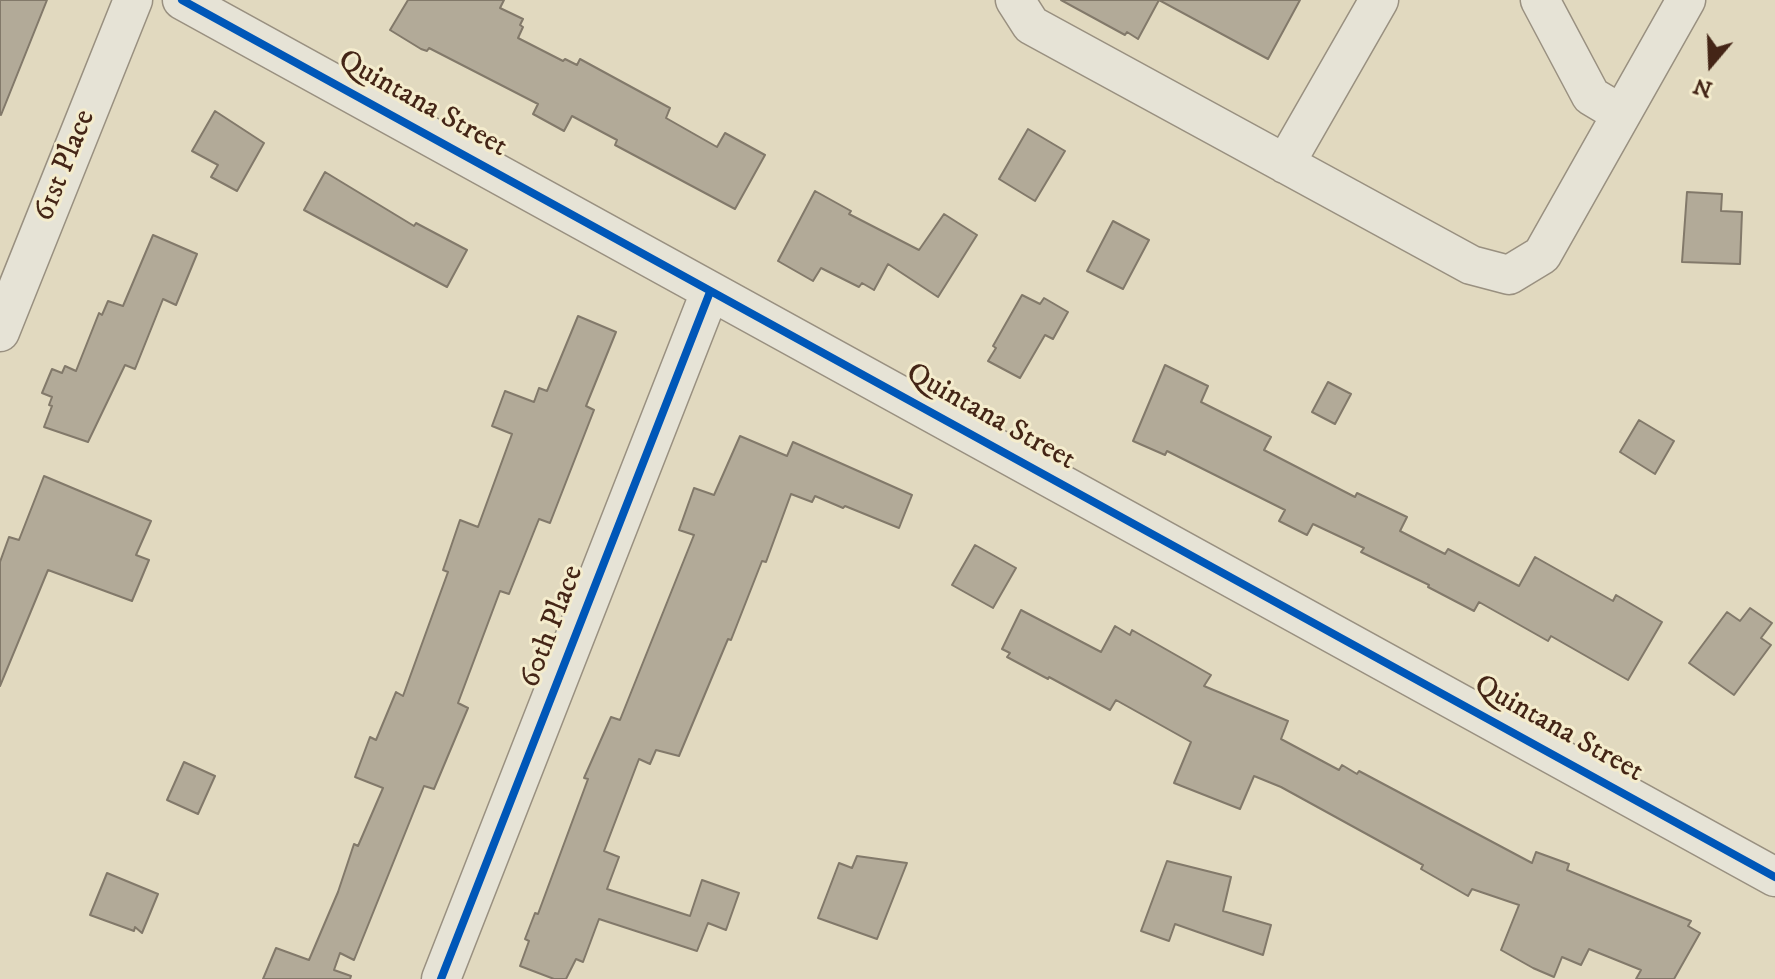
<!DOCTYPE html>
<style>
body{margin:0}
#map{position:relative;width:1775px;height:979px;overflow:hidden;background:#e1d9bf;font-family:"IM FELL DW Pica",serif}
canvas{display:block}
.north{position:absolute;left:1671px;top:24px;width:80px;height:80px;-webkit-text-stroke:6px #f4eccd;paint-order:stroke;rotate:199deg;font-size:22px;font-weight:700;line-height:32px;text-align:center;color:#442516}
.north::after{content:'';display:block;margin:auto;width:28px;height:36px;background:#442516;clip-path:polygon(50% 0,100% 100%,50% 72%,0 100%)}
</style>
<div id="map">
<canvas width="1775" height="979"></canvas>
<div class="north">N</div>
</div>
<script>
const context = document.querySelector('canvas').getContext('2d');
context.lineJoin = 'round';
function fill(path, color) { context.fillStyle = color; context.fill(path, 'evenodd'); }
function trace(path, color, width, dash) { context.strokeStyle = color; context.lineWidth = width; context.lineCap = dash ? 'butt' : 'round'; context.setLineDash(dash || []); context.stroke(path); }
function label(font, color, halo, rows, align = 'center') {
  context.font = font + ' "IM FELL DW Pica",serif'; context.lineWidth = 6; context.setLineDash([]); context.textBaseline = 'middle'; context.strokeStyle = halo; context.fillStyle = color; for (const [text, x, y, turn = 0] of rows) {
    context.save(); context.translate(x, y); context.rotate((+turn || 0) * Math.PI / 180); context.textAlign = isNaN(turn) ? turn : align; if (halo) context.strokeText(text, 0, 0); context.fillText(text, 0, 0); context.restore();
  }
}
const building = new Path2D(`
 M0,0H47L1,115L0,114Z
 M408,0H504L500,8L523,19L520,25L523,27L518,38L563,61L565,59L577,65L580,59L670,108L666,118L717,147L725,133L765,155L735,209L615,145L617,140L572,116L564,131L533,114L538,104L429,48L427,51L421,49L390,30Z
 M1061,0H1300L1268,59L1159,0L1138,39L1127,32L1125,35Z
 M215,111L264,143L237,191L211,177L218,165L192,151Z
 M1028,129L1065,151L1035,201L999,179Z
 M325,172L414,226L416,223L467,250L447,287L304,210Z
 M815,191L851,211L849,214L919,250L944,214L977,235L938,297L888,264L874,290L862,283L859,287L821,268L813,281L778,261Z
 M1687,192L1722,194L1721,211L1742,212L1740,264L1682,262Z
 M1113,221L1149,240L1123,289L1087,271Z
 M153,235L197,254L176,305L163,299L135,369L125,365L88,442L44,427L52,406L49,405L52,397L42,393L52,369L62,373L65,366L76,371L99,313L102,315L108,301L123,306Z
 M1022,295L1040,304L1044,298L1068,312L1053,339L1045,335L1020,378L988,361L996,348L993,346Z
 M578,316L616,332L586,406L594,410L550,523L539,519L509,594L500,591L458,703L468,708L434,789L424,786L354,960L340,953L334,970L351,976L350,979H263L276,948L309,960L338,892L354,844L358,846L383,788L355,777L370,737L376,740L396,692L403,696L448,572L443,570L460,520L478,527L512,434L492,426L505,391L534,402L539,388L547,391Z
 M1165,365L1208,386L1201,402L1271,437L1264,450L1355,497L1357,493L1407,517L1400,531L1445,554L1448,549L1519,586L1535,557L1613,601L1616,595L1662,622L1628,680L1551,636L1548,641L1479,602L1474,611L1428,587L1429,585L1361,552L1364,548L1313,524L1307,535L1279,521L1285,510L1167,451L1165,455L1133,441Z
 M1328,382L1351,394L1335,424L1312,412Z
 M1639,420L1674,441L1655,474L1620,452Z
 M740,436L787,456L793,442L912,495L899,528L845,506L843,508L815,496L812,502L791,494L766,562L762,561L731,640L728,639L679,756L656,750L650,764L639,759L604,851L619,857L607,889L690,916L702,880L739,893L726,930L708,923L697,951L599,919L583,962L576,959L566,979H554L520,966L529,941L525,939L535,913L538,914L588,779L584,778L611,717L620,720L694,535L679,530L694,488L714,495Z
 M44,476L151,521L136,555L149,560L132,601L48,570L0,686V562L9,537L19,540Z
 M975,545L1016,568L993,608L952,585Z
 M1750,608L1772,623L1761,638L1771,645L1734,695L1689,663L1727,612L1740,621Z
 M1021,610L1101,652L1115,626L1130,635L1132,630L1211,675L1204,686L1288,721L1281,739L1339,770L1342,765L1357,774L1359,771L1532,863L1536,852L1569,864L1567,870L1691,921L1688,926L1700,933L1674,979H1636L1641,970L1589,949L1581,965L1562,957L1554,977L1533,968L1501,950L1519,905L1472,889L1468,896L1421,869L1423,865L1281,787L1254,776L1240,809L1174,783L1191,742L1116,700L1110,710L1049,677L1048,679L1007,657L1010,653L1002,649Z
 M184,762L215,776L198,814L167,800Z
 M857,856L907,863L877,939L818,918L839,863L852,868Z
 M1167,861L1231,877L1223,911L1271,925L1263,955L1175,924L1169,941L1141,931Z
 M107,873L158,894L142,933L135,927L134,931L90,915Z`);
fill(building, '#b2aa98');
trace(building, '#82796a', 2);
const minor = new Path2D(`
 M182,0L1775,877
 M1015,0L1031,25L1471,265L1509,275L1542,255L1686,0
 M1540,0L1591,96L1621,114
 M1285,164L1379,0
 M0,332L133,0
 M441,979L710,292`);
trace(minor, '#999080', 41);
trace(minor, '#e6e3d6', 38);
trace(new Path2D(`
 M182,0L1775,877
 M441,979L710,292`), '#0057b8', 8);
label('30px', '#442516', '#f4eccd', [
 ["Quintana Street",422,105,29],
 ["61st Place",66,166,-68],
 ["Quintana Street",990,418,29],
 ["60th Place",553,627,-69],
 ["Quintana Street",1558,730,29]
]);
</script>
